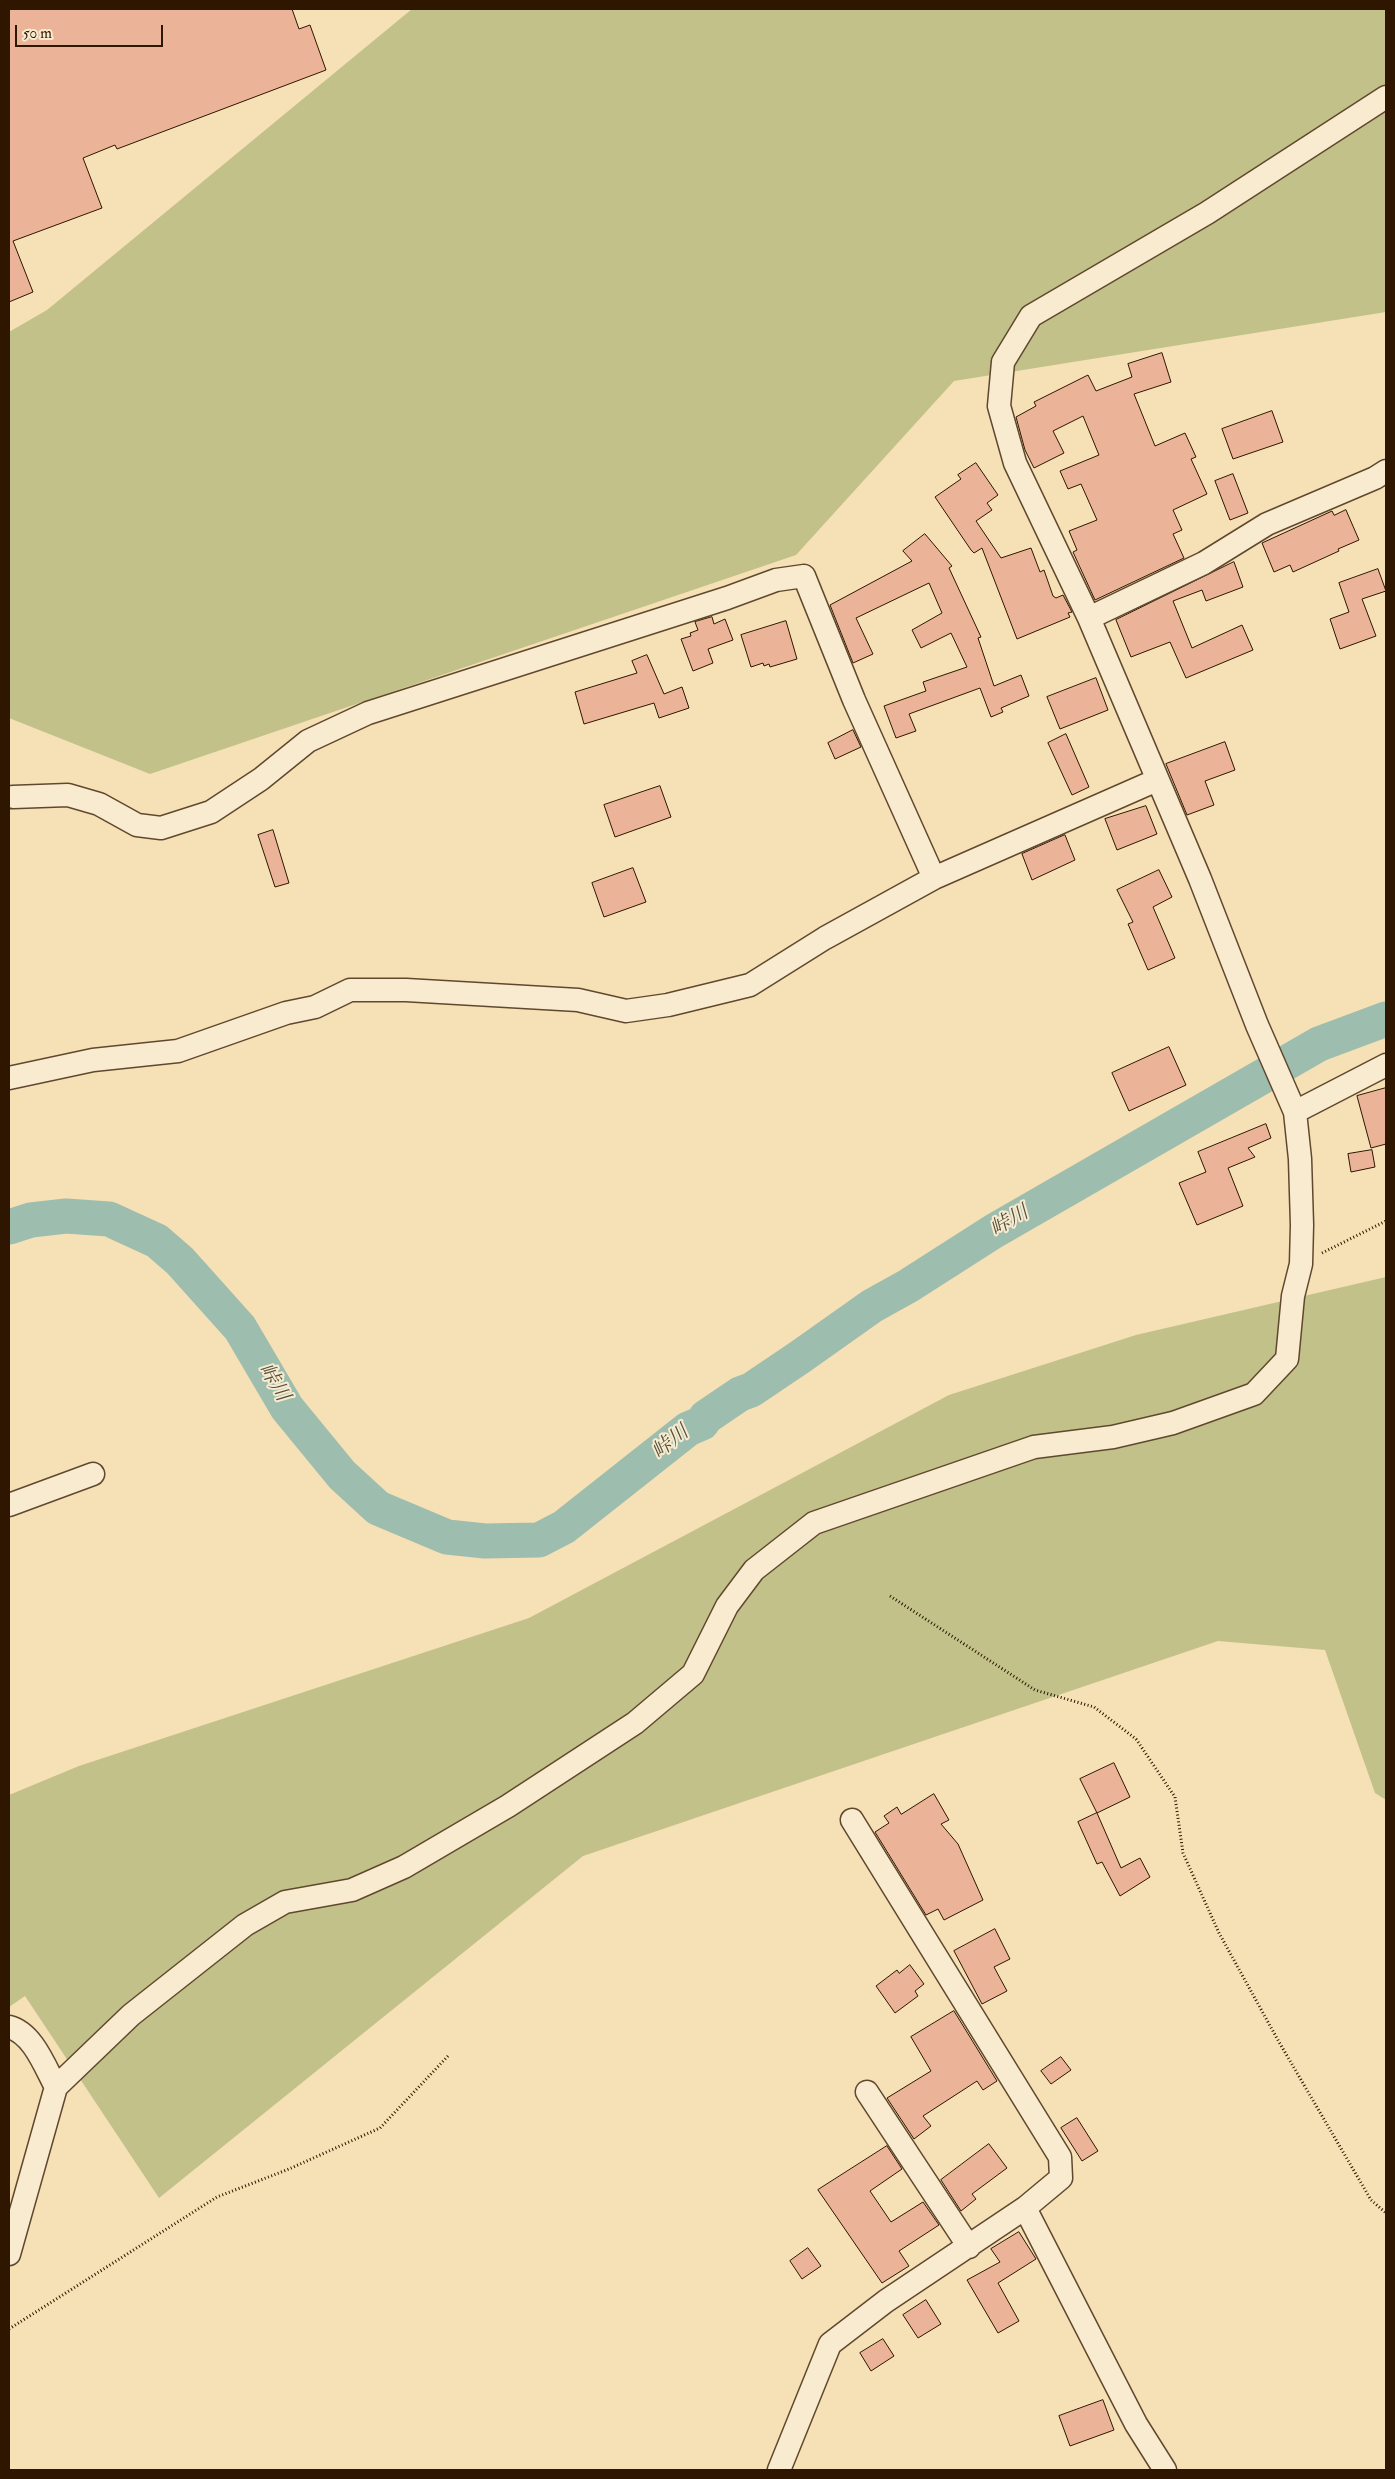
<!DOCTYPE html>
<meta charset="utf-8">
<style>
body{margin:0}
#map{position:relative;width:1395px;height:2479px;overflow:hidden;background:#f6e0b5;font-family:"IM FELL Double Pica",serif}
canvas{display:block}
.frame{position:absolute;inset:0;border:10px solid #2e1601;pointer-events:none}
.scale{position:absolute;left:15px;top:25px;width:148px;height:22px;box-sizing:border-box;border:2px solid #2e1601;border-top:0;padding-left:6px;font-size:15px;line-height:18px;white-space:nowrap;color:#2e1601;-webkit-text-stroke:4px #f9ebcf;paint-order:stroke}
</style>
<div id="map">
<canvas width="1395" height="2479"></canvas>
<div class="frame"></div>
<div class="scale">50 m</div>
</div>
<script>
const context = document.querySelector('canvas').getContext('2d');
context.lineJoin = 'round';
function fill(path, color) { context.fillStyle = color; context.fill(path, 'evenodd'); }
function trace(path, color, width, dash) { context.strokeStyle = color; context.lineWidth = width; context.lineCap = dash ? 'butt' : 'round'; context.setLineDash(dash || []); context.stroke(path); }
function label(font, color, halo, rows, align = 'center') {
  context.font = font + ' "IM FELL Double Pica","Noto Serif JP",serif'; context.lineWidth = 4; context.setLineDash([]); context.textBaseline = 'middle'; context.strokeStyle = halo; context.fillStyle = color; for (const [text, x, y, turn = 0] of rows) {
    context.save(); context.translate(x, y); context.rotate((+turn || 0) * Math.PI / 180); context.textAlign = isNaN(turn) ? turn : align; if (halo) context.strokeText(text, 0, 0); context.fillText(text, 0, 0); context.restore();
  }
}
fill(new Path2D(`
 M412,9H1386V312L954,381L796,555L150,774L9,718V332L47,310Z
 M1386,1277V1800L1375,1793L1325,1650L1218,1641L583,1856L159,2198L25,1996L9,2007V1795L79,1766L529,1618L949,1395L1136,1335Z`), '#c2c18a');
trace(new Path2D(`
 M9,1227L31,1220L66,1216L109,1219L157,1241L180,1261L240,1328L287,1408L342,1475L378,1508L447,1537L485,1541L539,1540L564,1527L688,1429L702,1423L706,1417L740,1394L751,1390L800,1357L872,1306L908,1286L994,1231L1319,1044L1386,1019`), '#9dbdae', 35);
const building = new Path2D(`
 M9,9H292L299,29L310,25L326,70L117,149L115,145L83,158L102,208L13,241L33,292L9,302Z
 M1162,353L1171,382L1134,394L1155,446L1185,433L1196,457L1191,459L1207,494L1173,510L1182,530L1173,534L1184,558L1095,600L1073,552L1077,550L1069,531L1097,520L1081,484L1068,489L1060,471L1099,455L1083,416L1053,431L1064,453L1034,468L1025,450L1016,417L1036,406L1034,402L1088,375L1096,391L1132,377L1128,364Z
 M1272,411L1283,442L1233,459L1222,429Z
 M976,463L998,495L987,503L992,510L976,521L1001,558L1031,548L1040,572L1044,570L1053,596L1056,598L1063,595L1072,612L1068,613L1070,617L1017,639L982,548L974,553L971,550L935,497L961,479L958,475Z
 M1233,474L1248,513L1230,520L1215,481Z
 M1346,510L1359,540L1338,549L1339,551L1293,572L1290,565L1274,572L1262,543L1332,511L1334,515Z
 M925,534L952,566L949,568L981,637L978,638L994,686L1021,675L1029,696L1001,708L1003,712L991,717L980,688L909,714L916,731L896,738L884,706L926,691L923,682L967,667L951,633L921,648L912,630L942,613L929,583L856,618L873,654L853,663L830,605L912,561L903,551Z
 M1234,562L1243,587L1206,601L1202,590L1173,601L1192,648L1242,625L1253,650L1186,678L1170,642L1131,657L1116,620Z
 M1378,569L1386,591L1362,599L1376,636L1340,649L1330,619L1349,612L1339,583Z
 M712,617L714,624L725,619L733,640L708,649L713,663L693,671L681,639L691,636L690,633L698,630L695,622Z
 M786,621L797,659L770,667L769,664L764,666L763,663L751,667L741,635Z
 M647,655L664,694L682,687L689,708L659,718L654,703L584,724L575,692L637,673L632,661Z
 M1096,678L1108,710L1060,729L1047,697Z
 M853,730L861,747L835,759L828,743Z
 M1066,734L1089,787L1072,795L1048,743Z
 M1225,742L1235,770L1205,781L1214,805L1187,815L1166,764Z
 M660,786L671,817L615,837L604,805Z
 M1146,806L1157,834L1117,850L1105,819Z
 M273,830L289,883L275,887L258,835Z
 M1065,835L1075,860L1032,880L1022,854Z
 M633,868L646,902L604,917L592,883Z
 M1159,870L1172,897L1153,907L1175,958L1148,970L1128,924L1133,922L1117,890Z
 M1169,1047L1186,1085L1129,1111L1112,1073Z
 M1386,1088V1144L1371,1148L1357,1096Z
 M1266,1124L1271,1138L1248,1148L1255,1157L1228,1168L1243,1206L1197,1225L1179,1183L1206,1172L1198,1152Z
 M1372,1150L1375,1167L1351,1172L1348,1154Z
 M1114,1763L1130,1797L1097,1813L1080,1779Z
 M934,1794L949,1820L941,1824L958,1844L983,1900L944,1920L938,1909L926,1915L875,1832L889,1823L884,1816L897,1807L901,1814Z
 M1097,1813L1121,1868L1140,1858L1150,1877L1120,1896L1102,1862L1097,1864L1078,1822Z
 M995,1929L1010,1959L994,1967L1007,1991L982,2004L954,1951Z
 M910,1965L924,1984L915,1991L918,1996L895,2013L876,1986L897,1970L899,1973Z
 M954,2011L997,2081L983,2090L977,2081L923,2116L931,2126L914,2139L887,2098L931,2071L911,2037Z
 M1061,2057L1071,2070L1051,2084L1041,2071Z
 M1077,2118L1098,2151L1082,2161L1061,2128Z
 M989,2144L1007,2168L972,2194L976,2199L961,2211L941,2180Z
 M887,2146L902,2169L870,2191L891,2222L923,2202L939,2225L899,2251L909,2266L882,2283L818,2190Z
 M1019,2232L1036,2259L998,2283L1019,2321L998,2333L967,2280L1000,2262L991,2249Z
 M808,2248L821,2266L802,2279L790,2261Z
 M926,2300L941,2324L918,2338L903,2315Z
 M883,2339L894,2356L871,2371L860,2353Z
 M1103,2400L1114,2430L1070,2446L1059,2416Z`);
fill(building, '#ebb398');
trace(building, '#2e1601', 1);
const minor = new Path2D(`
 M1089,618L1204,563L1267,524L1375,478L1386,471
 M13,797L68,795L99,804L137,825L161,828L211,812L261,779L308,741L368,713L727,598L776,580L804,576L854,700L934,878
 M9,1078L93,1060L178,1051L286,1013L315,1007L350,990H406L578,1000L626,1011L668,1005L750,985L825,938L934,878L1157,780
 M1295,1112L1386,1065
 M9,1505L93,1474
 M9,2027C33,2033 45,2067 56,2087
 M867,2092L969,2247
 M1025,2208L1136,2424L1165,2470
 M9,2254L56,2087L131,2015L245,1925L285,1902L352,1890L404,1867L508,1806L635,1723L693,1674L727,1606L754,1570L814,1523L1034,1447L1113,1437L1173,1423L1254,1394L1287,1359L1293,1296L1301,1264L1302,1225L1300,1159L1295,1112L1257,1025L1200,879L1089,618L1015,463L999,406L1003,362L1031,316L1207,213L1386,97
 M779,2470L830,2344L886,2301L1025,2208L1061,2178L1060,2157L852,1820`);
trace(minor, '#60482e', 25);
trace(new Path2D(`
 M1322,1253L1386,1221
 M890,1596L1035,1690L1094,1707L1136,1739L1175,1797L1183,1853L1219,1933L1279,2042L1371,2200L1386,2213
 M9,2329L217,2197L289,2169L380,2128L448,2056`), '#2e1601', 3, [1, 2.5]);
trace(minor, '#f9ebcf', 22);
label('italic 20px', '#55503e', '#f9ebcf', [
 ["峠川",1010,1222,-30],
 ["峠川",273,1383,59],
 ["峠川",671,1443,-38]
]);
</script>
